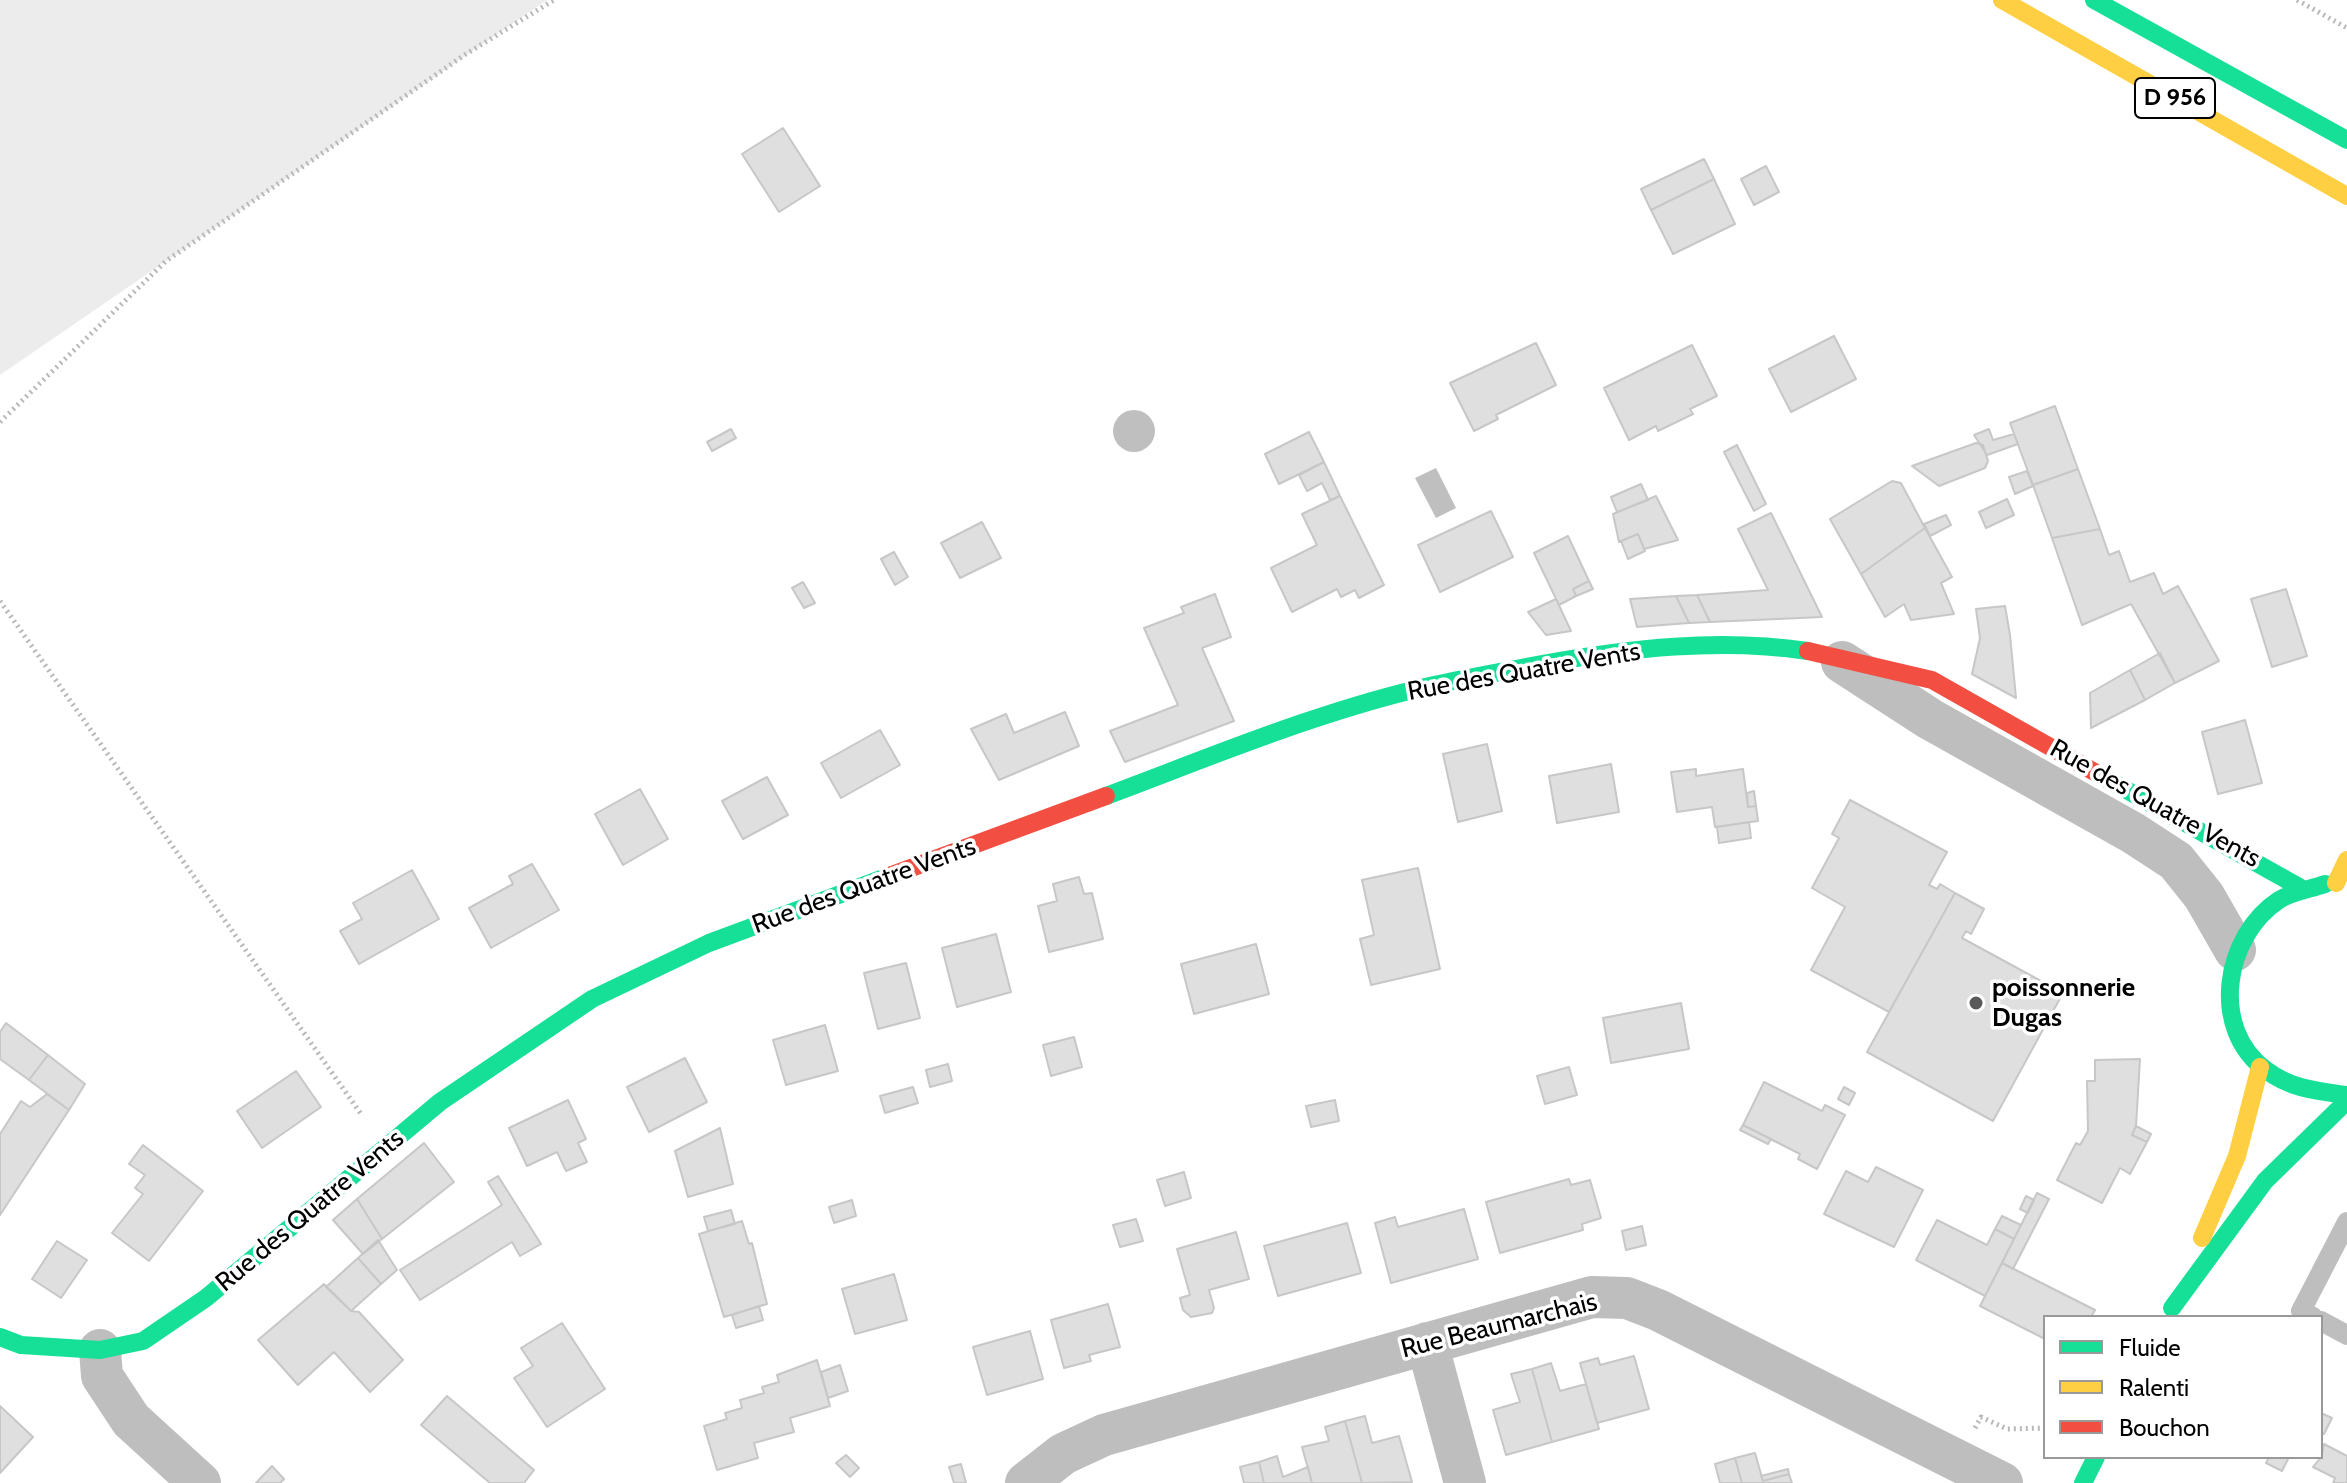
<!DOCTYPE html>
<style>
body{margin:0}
#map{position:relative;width:2347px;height:1483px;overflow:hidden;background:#fff;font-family:Cabin,sans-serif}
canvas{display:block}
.legend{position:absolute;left:2043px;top:1315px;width:280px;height:144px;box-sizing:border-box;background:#fff;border:2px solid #999;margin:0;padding:10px 14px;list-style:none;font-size:24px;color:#000}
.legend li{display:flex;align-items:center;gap:16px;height:40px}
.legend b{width:40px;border:2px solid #999}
</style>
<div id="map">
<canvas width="2347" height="1483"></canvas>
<ul class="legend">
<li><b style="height:10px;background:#16e098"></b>Fluide</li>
<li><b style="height:10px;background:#ffcf43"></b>Ralenti</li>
<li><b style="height:10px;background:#f24e42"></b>Bouchon</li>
</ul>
</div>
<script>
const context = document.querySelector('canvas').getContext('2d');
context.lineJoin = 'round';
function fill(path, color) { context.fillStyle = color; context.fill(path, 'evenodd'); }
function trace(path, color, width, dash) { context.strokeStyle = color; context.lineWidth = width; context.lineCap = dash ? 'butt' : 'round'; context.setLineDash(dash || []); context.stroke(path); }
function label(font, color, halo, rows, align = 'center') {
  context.font = font + ' Cabin,sans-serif'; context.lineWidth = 7; context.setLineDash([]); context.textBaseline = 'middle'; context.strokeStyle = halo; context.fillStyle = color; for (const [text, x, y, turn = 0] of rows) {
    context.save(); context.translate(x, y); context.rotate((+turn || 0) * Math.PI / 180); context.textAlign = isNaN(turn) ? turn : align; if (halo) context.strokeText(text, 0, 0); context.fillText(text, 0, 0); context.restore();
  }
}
fill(new Path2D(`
 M0,0H547L0,375Z`), '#ececec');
fill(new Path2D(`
 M1113 431a21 21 0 1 1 42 0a21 21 0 1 1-42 0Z
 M1436,468L1456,508L1436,518L1415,478Z`), '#bfbfbf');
const building = new Path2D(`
 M783,128L820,186L779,212L742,154Z
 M1704,159L1714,179L1651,210L1641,189Z
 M1766,166L1779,192L1754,205L1741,179Z
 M1714,179L1735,224L1673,254L1651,210Z
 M1834,336L1856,379L1791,412L1769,369Z
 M1536,343L1556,385L1496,415L1498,419L1474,431L1450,383Z
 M1692,345L1717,396L1690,409L1693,414L1658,431L1656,426L1629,440L1604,388Z
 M2055,406L2078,469L2033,485L2010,423Z
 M731,429L736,438L712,451L707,442Z
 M1989,429L1993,440L2014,434L2018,444L1987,455L1974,435Z
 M1309,432L1324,462L1279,484L1265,454Z
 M1976,443L1983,445L1988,461L1985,468L1939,486L1912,466Z
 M1737,445L1766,504L1754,511L1724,452Z
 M1324,462L1340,496L1330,500L1322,483L1307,491L1299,475Z
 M2078,469L2100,529L2052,538L2033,485Z
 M2027,471L2033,486L2015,494L2009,477Z
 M1892,481L1901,483L1925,528L1861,574L1830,519Z
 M1641,484L1648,500L1617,512L1611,497Z
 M1340,496L1384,585L1359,598L1355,590L1341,597L1337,589L1292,612L1271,568L1317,545L1302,514Z
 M1656,496L1678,540L1644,549L1638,534L1619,542L1613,514Z
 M2007,499L2014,515L1986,528L1979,512Z
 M1491,511L1513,557L1440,592L1418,545Z
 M1771,513L1822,617L1710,622L1697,595L1768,590L1738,529Z
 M1946,515L1951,525L1930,536L1924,524Z
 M982,522L1001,558L960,578L941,543Z
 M1925,528L1952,577L1941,583L1954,614L1911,620L1904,604L1885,617L1861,574Z
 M2100,529L2109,555L2119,551L2130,582L2154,573L2163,594L2178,586L2219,661L2175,683L2131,604L2082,625L2052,538Z
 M1638,534L1645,551L1628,559L1621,541Z
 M1568,536L1589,581L1573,589L1576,596L1559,605L1534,553Z
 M894,552L908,577L895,585L881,559Z
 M1589,581L1593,589L1576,596L1573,589Z
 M803,582L815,603L804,608L792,588Z
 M2286,589L2307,656L2272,667L2251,599Z
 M1215,594L1231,637L1202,648L1234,721L1125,762L1110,731L1178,705L1144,628L1184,613L1181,607Z
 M1697,595L1710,622L1689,623L1676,596Z
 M1676,596L1689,623L1637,627L1630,599Z
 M1556,599L1571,631L1546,635L1528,612Z
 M2005,606L2010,635L2016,698L1972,674L1980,638L1976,609Z
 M2160,653L2175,683L2145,700L2130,670Z
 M2130,670L2145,700L2091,728L2090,693Z
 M1065,712L1079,746L999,780L971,729L1006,714L1014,733Z
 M2245,720L2262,783L2218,794L2202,732Z
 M880,730L900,765L841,798L821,763Z
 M1487,744L1502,811L1458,822L1443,754Z
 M1611,764L1619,812L1557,823L1549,776Z
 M1696,769V776L1743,769L1748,807L1756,806L1758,821L1715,827L1712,807L1677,812L1671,772Z
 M767,777L788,815L743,839L722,801Z
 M640,789L668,839L623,865L595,814Z
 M1754,791L1756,806L1748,807L1747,793Z
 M1850,800L1947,852L1929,885L1937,889L1940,884L1955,893L1889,1012L1811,970L1845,907L1812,888L1839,838L1832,834Z
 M1749,822L1751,838L1719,843L1717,827Z
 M532,864L559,910L491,948L469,908L513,884L509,876Z
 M1418,868L1440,969L1371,985L1360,939L1374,935L1362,880Z
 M412,870L439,919L359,964L340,931L362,919L353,903Z
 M1079,877L1084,894L1092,893L1103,939L1049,952L1038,906L1057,901L1053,884Z
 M1955,893L1984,909L1971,934L1966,931L1962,938L2063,993L1993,1121L1867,1052Z
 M996,934L1011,992L957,1007L942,948Z
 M1256,944L1269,994L1194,1014L1181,964Z
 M906,963L920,1018L878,1029L864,973Z
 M1681,1003L1689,1049L1611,1063L1603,1018Z
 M6,1023L48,1055L29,1080L0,1059V1032Z
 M825,1025L838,1071L786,1085L773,1040Z
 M1074,1037L1082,1067L1051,1076L1043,1045Z
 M48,1055L85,1084L69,1110L29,1080Z
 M685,1058L707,1102L649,1132L627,1087Z
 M2140,1059L2136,1126L2132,1135L2147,1142L2130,1174L2120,1168L2102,1203L2057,1180L2076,1143L2080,1145L2088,1131L2087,1081H2095V1060Z
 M948,1064L952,1081L930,1087L926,1070Z
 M1569,1067L1577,1095L1545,1104L1537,1076Z
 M296,1071L321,1107L262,1148L237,1111Z
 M1764,1082L1822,1111L1825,1105L1845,1115L1817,1169L1798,1159L1800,1154L1743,1125Z
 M913,1087L918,1103L885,1113L880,1096Z
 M1844,1087L1855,1093L1849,1105L1838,1099Z
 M47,1094L69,1110L0,1215V1134L21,1101L30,1107Z
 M568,1100L586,1139L578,1143L587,1162L566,1171L557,1152L527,1166L509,1128Z
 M1335,1100L1339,1121L1311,1127L1306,1106Z
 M1743,1125L1771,1139L1768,1144L1740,1130Z
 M2136,1126L2151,1134L2147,1142L2132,1135Z
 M720,1128L733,1184L688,1197L675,1151Z
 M424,1143L454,1182L382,1239L357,1199Z
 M143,1145L203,1191L149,1261L112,1233L143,1194L135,1188L145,1175L129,1164Z
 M1876,1167L1923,1190L1894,1247L1824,1214L1846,1171L1868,1182Z
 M1184,1172L1191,1198L1165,1206L1157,1180Z
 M498,1176L541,1244L520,1256L512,1242L420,1300L400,1270L502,1205L488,1182Z
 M1569,1179L1571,1185L1590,1180L1601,1218L1582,1224L1583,1230L1500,1253L1486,1202Z
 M2037,1193L2049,1199L2013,1269L2002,1263Z
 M2026,1196L2034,1200L2028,1213L2020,1209Z
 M357,1199L382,1239L363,1254L333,1220Z
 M852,1200L856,1216L834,1223L829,1207Z
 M1464,1209L1478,1259L1391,1283L1375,1223L1395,1217L1398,1227Z
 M731,1210L735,1224L708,1231L704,1217Z
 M2002,1216L2021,1225L2014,1239L1995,1229Z
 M1136,1219L1143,1241L1120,1247L1113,1225Z
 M1937,1220L1987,1245L1995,1229L2014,1239L1985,1296L1916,1260Z
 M742,1221L749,1244L752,1243L767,1304L724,1317L699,1234Z
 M1347,1223L1361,1273L1278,1296L1264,1246Z
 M1642,1226L1646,1245L1626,1250L1622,1231Z
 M1236,1232L1249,1279L1209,1290L1214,1308L1212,1313L1191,1317L1183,1310L1180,1298L1190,1295L1177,1249Z
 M378,1240L397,1270L381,1284L358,1258Z
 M57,1241L87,1260L61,1298L32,1279Z
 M358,1258L381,1284L351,1311L326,1287Z
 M2002,1263L2095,1310L2091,1317H2045V1339L1980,1306Z
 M894,1274L907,1320L855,1334L842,1289Z
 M324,1284L351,1311L359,1312L403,1360L370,1392L334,1352L298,1385L258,1340Z
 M1108,1304L1120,1347L1089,1355L1091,1361L1064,1368L1051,1320Z
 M759,1306L763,1320L736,1328L732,1315Z
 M562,1323L605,1389L547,1427L514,1378L533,1366L521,1348Z
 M1030,1331L1043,1379L987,1395L973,1347Z
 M1634,1356L1649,1409L1597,1423L1580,1363L1598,1358L1600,1365Z
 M817,1360L830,1406L790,1418L794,1432L754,1443L758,1458L717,1470L704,1426L727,1419L725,1413L742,1408L740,1400L764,1393L762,1387L779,1382L777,1375Z
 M1551,1363L1560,1391L1586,1384L1599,1429L1552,1442L1532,1369Z
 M840,1365L848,1391L828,1398L821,1372Z
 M1532,1369L1552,1442L1506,1455L1493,1410L1520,1402L1511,1374Z
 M447,1396L534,1470L524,1483H490L421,1425Z
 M0,1406L33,1437L0,1473Z
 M2321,1413L2332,1418L2324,1434L2321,1433Z
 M1365,1416L1372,1443L1399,1436L1412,1482L1362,1483L1345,1421Z
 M1345,1421L1362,1483H1312L1302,1447L1329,1441L1325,1427Z
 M2324,1444L2347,1456V1483H2333L2335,1478L2313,1467L2321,1457Z
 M1755,1453L1763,1481L1789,1474L1792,1483H1742L1735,1458Z
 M846,1455L859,1468L850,1477L836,1463Z
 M1277,1456L1283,1477L1308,1467L1312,1483H1264L1259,1462Z
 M2269,1457H2289L2282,1471L2266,1463Z
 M1735,1458L1742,1483H1720L1715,1464Z
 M1259,1462L1264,1483H1244L1240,1467Z
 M961,1464L966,1483H954L949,1467Z
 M272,1466L284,1479L280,1483H256Z
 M1788,1469L1789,1474L1763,1481L1761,1476Z`);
fill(building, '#dfdfdf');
trace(building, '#c7c7c7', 2);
trace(new Path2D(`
 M2297,0L2347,28
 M0,422L166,261L466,54L554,0
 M0,601L361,1114
 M1975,1428L1981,1417L2007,1429L2045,1428`), '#b9b9b9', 5, [2, 4]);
trace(new Path2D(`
 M2313,1317L2301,1311L2347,1222
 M2321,1321L2347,1335`), '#bebebe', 20);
trace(new Path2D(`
 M1842,662L1930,719L2133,833L2176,861L2204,896L2235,950
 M1427,1343L1465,1483
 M100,1350L102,1376L131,1420L200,1483
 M1026,1483L1063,1454L1104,1435L1592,1297L1627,1298L1658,1310L2002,1483`), '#bebebe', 42);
trace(new Path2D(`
 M2094,0L2347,140
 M2098,774L2301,888
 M1106,796C1213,756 1322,710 1434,685C1470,677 1506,671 1542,664C1630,648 1719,638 1808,651
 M2325,884C2311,889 2291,892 2279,900C2224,936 2209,1029 2266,1070C2291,1089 2317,1091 2347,1095
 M2172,1308L2265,1181L2347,1101
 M0,1337L21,1345L100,1350L143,1341L206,1298L440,1102L592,999L709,943L892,875
 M2083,1483L2096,1457`), '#16e098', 18);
trace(new Path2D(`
 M2002,0L2347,196
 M2336,883L2347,860
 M2202,1238L2237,1156L2260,1067`), '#ffcf43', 18);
trace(new Path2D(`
 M1808,651L1932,680L2098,774
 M892,875L1106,796`), '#f24e42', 18);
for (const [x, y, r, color] of [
 [1976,1003,8,"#595959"]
]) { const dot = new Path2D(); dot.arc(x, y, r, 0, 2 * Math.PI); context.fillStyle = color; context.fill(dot); trace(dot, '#fff', 3); }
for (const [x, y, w] of [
 [2175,98,80]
]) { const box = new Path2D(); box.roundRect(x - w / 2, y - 20, w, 40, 6); context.fillStyle = '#fff'; context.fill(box); trace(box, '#000', 2); }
label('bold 24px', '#000', null, [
 ["D 956",2175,98]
]);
label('26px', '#000', '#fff', [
 ["Rue des Quatre Vents",1524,672,-10],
 ["Rue des Quatre Vents",2155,804,29],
 ["Rue des Quatre Vents",864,886,-20],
 ["Rue des Quatre Vents",310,1211,-40],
 ["Rue Beaumarchais",1499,1326,-14]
]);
label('bold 26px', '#000', '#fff', [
 ["poissonnerie",1992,988],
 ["Dugas",1992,1018]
], 'left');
</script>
